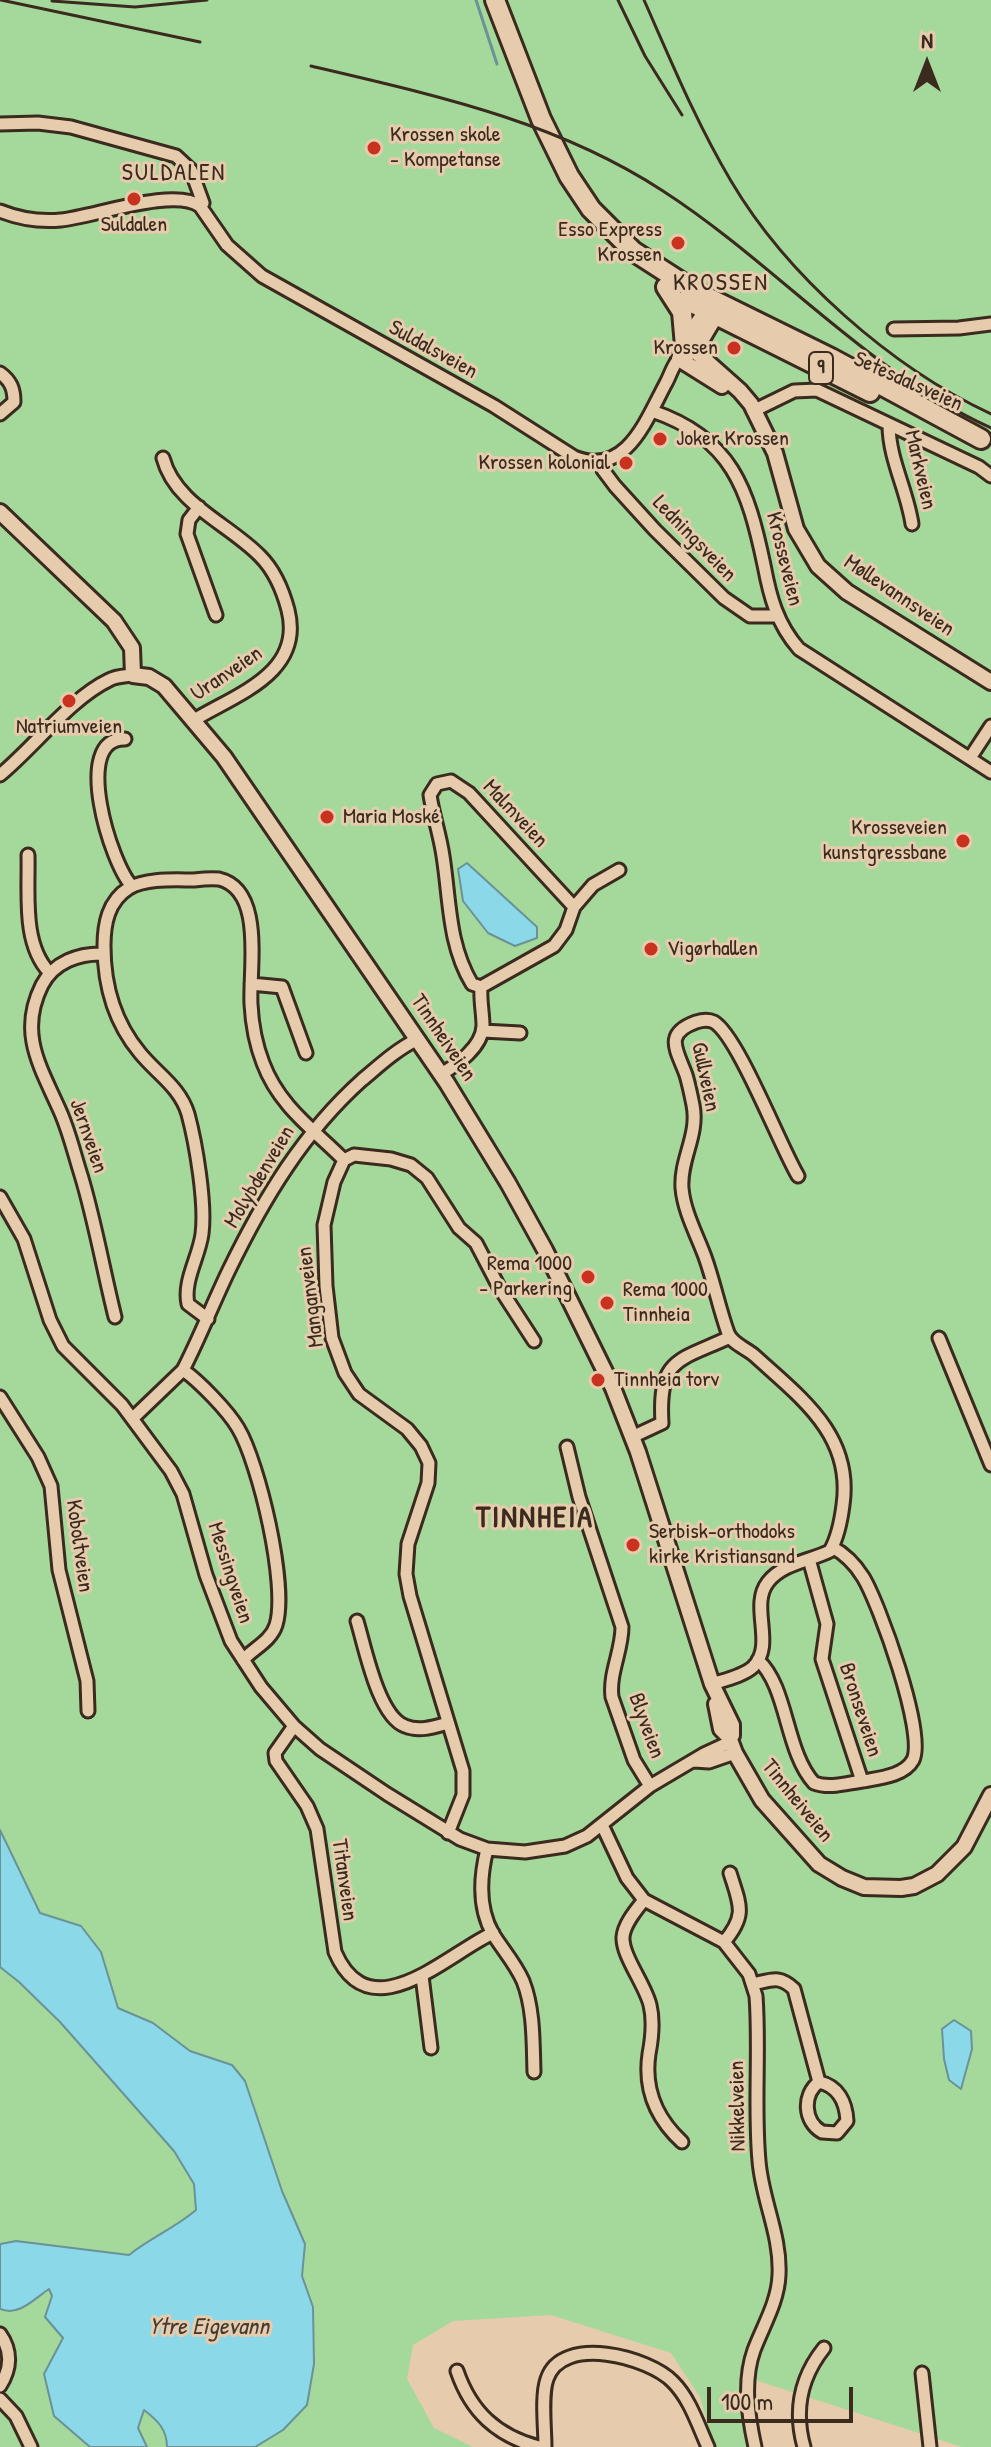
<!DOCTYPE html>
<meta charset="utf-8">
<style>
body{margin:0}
#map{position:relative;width:991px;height:2447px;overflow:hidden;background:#e6cbad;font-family:"Patrick Hand",sans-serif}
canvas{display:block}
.north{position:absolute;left:887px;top:24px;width:80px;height:80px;-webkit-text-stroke:6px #e6cbad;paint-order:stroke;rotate:0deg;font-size:22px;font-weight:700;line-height:32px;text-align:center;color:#3b2a1e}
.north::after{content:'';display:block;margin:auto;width:28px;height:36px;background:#3b2a1e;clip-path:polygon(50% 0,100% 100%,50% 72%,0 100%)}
.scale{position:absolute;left:707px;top:2387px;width:146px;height:36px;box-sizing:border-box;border:4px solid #3b2a1e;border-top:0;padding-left:10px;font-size:24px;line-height:28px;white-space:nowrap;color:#3b2a1e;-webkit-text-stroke:6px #e6cbad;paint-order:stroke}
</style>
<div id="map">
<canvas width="991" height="2447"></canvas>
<div class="north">N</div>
<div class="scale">100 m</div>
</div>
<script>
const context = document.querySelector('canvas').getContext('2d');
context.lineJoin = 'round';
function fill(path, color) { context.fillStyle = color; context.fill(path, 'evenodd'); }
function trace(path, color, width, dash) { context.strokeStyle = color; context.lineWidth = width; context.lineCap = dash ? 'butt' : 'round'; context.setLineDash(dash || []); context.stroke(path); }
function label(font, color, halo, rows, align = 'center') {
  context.font = font + ' "Patrick Hand",sans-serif'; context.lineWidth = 6; context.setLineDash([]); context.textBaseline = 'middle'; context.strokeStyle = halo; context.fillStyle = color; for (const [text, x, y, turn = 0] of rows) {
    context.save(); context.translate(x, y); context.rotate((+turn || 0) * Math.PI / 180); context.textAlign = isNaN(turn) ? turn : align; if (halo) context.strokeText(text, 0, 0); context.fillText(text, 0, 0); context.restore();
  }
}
fill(new Path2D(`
 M0,0H991V2447H962L755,2380L750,2391L756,2447H714L700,2397L671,2353L551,2315L453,2321L413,2345L407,2379L434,2428L473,2447H255L283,2430L313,2307L302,2276L305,2244L195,2201L196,2210L129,2255L16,2241L0,2244Z
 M49,2289L52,2296L45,2317L63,2338L45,2374L54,2416L90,2447H0V2309C18,2317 35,2299 49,2289Z
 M143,2409C157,2420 167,2429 167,2447H147L138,2428Z`), '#a4d99b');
const water = new Path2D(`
 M467,863L537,927V938L515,946L488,933L463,901L458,869Z
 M0,1830L40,1913L81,1926L101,1952L118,2008L153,2023L190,2051L232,2065L245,2081L282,2191L305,2244L302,2276L313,2307L314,2364L307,2405L283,2430L255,2447H167C167,2429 157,2420 144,2410L138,2428L147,2447H90L54,2416L44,2374L63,2338L45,2317L52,2296L49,2289C35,2298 19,2317 0,2309V2244L16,2241L129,2255C150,2238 175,2228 196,2210L194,2184L174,2151L60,2022L19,1982L0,1967Z
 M954,2020L971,2031L972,2049L961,2089L949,2080L944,2059L942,2029Z`);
fill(water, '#8ad8e8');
trace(water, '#6a9297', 2);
trace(new Path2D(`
 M476,0L497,64`), '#6a9297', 3);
const minor = new Path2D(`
 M0,124L38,123L71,127L176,156L191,170L203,203L200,206
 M0,211C20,219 39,222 61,220C93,217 174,187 200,206L227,245L262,276L494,406L574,457C626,478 646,420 666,383C670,376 673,365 678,360C682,357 691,354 695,351
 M894,329L959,328L991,324
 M0,373C11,381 14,389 14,402L0,414
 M652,411C732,438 748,489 764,565C770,597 777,624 799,649L991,772
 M753,411L794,391L817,390L979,467L991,476
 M889,425C889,459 907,490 912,524
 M163,458C175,504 229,524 260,556C274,570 283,591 288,610C304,673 237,694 194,720
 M603,462V470L615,486L655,530L724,598L750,616H777
 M199,507L189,520L187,534L216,615
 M125,739C71,737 111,865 132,886
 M970,758L991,726
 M0,775C33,748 71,698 109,680C116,676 125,676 133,675
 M28,855C29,893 22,943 49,972
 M104,954C79,953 54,962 42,985C18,1033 40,1066 60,1111C69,1131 74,1153 81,1175C95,1221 103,1269 115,1317
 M251,984L282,987L306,1053
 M481,987L472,984C448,944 450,900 443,856C440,835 433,815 430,795L437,784L451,781L469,793L574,907
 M483,1031L520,1033
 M441,1074C457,1065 482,1047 483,1026C483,1013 480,1001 481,987L554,946L566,930L574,907L593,885L619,870
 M0,1197L24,1239L50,1320L63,1346L122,1405L171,1471L183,1494L206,1575L231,1641L261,1687L294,1726L320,1749L387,1794L460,1839L487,1849L525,1852L565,1846L587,1836L650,1786L704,1754L730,1742
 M208,1319L188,1304C183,1281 199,1257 202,1234C206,1203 196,1144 188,1114C180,1087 157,1074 140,1053C115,1023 104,985 104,946C104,924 108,901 129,888C147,878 174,880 194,880C202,879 211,878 219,879C265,890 249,970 251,1004C252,1024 256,1045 263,1063C279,1106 313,1129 344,1160
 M939,1338L991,1465
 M183,1370C200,1337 213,1303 229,1270C264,1198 303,1133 362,1080C380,1065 396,1050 416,1040
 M0,1397L38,1457L51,1486L59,1570L87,1681L88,1711
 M133,1418L183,1370C199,1381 228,1411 238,1428C259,1463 288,1586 276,1625C271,1641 254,1648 243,1660
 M632,1437L662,1423C658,1357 679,1361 730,1337
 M567,1447L579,1497L622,1627C622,1651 609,1673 612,1697L634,1760L650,1786
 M809,1559L827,1624L822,1659L862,1781
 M357,1621C365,1647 378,1716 405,1726C419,1732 434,1727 448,1723
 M758,1660C788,1687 785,1751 814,1783C830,1789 847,1783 863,1781C879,1778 904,1776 913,1760C926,1733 879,1603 863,1577C855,1564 845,1554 832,1547
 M712,1684C724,1680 743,1676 753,1667C776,1645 749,1606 768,1582C783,1563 810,1561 830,1551C838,1537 841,1521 843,1505C853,1435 801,1398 755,1356C746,1348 732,1344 728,1333C719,1308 714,1282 705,1257C697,1235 684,1212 682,1188C680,1159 699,1135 693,1105C691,1095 689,1085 686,1075C677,1050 663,1034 696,1022C702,1020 708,1019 714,1022C738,1036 780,1146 798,1176
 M294,1726L275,1753L276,1761L307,1806L317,1829L335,1952C370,2033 447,1954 493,1933
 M694,1761L709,1762L735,1753
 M602,1825L627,1878L644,1900L724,1942L749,1974L756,1996C760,2050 754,2106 759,2161C762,2200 781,2235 779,2275C778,2302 763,2326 754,2350C743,2381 748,2415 755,2447
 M448,1833L463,1795V1771L410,1596L406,1574L408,1544L428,1483L429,1463L421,1446L407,1429L359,1394L345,1373L332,1338L326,1286L324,1225L334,1182L344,1160L354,1155L391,1159L411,1165L427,1178L459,1228L476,1243L499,1287L534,1341
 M487,1849C480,1877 478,1908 493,1934C503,1950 515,1963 523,1981C534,2009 533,2042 534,2072
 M644,1900C636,1910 624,1924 623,1937C622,1956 645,1984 650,2005C654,2021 652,2038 649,2054C644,2088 656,2118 682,2142
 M724,1942C747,1915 740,1905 730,1873
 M422,1976L431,2048
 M753,1984C772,1980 779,1975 794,1989L819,2082
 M819,2082C838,2086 846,2102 847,2121L837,2133L822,2132C804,2122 802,2095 819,2082Z
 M0,2334C12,2351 11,2369 0,2386
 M457,2371C471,2412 497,2436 539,2447
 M922,2373L930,2447
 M0,2399L16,2416L31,2447
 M545,2447C545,2428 541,2396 547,2379C562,2334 649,2357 673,2382C690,2399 698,2425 708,2447
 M804,2447C794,2411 800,2378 824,2348`);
const tertiary = new Path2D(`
 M0,512L114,621L132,648L133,675L149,677L164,686L224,757L447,1083L508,1183L545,1250L613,1388L638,1452L712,1684L732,1725V1735L729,1737
 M716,1704L721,1729L729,1737L735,1753L762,1800L819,1864L842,1878L864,1887L901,1888L914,1886L937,1874L964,1847L991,1795`);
const secondary = new Path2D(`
 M711,304L692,331L679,359L722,386
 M715,305L714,319L695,351L740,391L751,404L775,453L796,529L818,566L847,592L991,682`);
const trunk = new Path2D(`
 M495,0L541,119L569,176L591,209L633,251L695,291L831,358L981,439
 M666,287L682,312L685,346
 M686,300L870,392`);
trace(minor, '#3b2a1e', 17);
trace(tertiary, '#3b2a1e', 20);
trace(secondary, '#3b2a1e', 20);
trace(trunk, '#3b2a1e', 24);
trace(minor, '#e6cbad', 11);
trace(tertiary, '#e6cbad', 14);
trace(secondary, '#e6cbad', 14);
trace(trunk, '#e6cbad', 18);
trace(new Path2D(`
 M1,0L200,42
 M618,0L645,56L682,115
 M644,0C671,61 697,124 731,181C787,276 891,367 991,414
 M52,1L135,7L207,0
 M311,66C434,95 556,121 663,191C776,264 867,372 991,428`), '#3b2a1e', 3);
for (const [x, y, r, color] of [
 [374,148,8,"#c8321e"],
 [134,199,8,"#c8321e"],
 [678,243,8,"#c8321e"],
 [734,348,8,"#c8321e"],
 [660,439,8,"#c8321e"],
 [626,463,8,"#c8321e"],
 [69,701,8,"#c8321e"],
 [327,817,8,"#c8321e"],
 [963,841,8,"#c8321e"],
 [651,949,8,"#c8321e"],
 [588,1277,8,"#c8321e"],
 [607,1303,8,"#c8321e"],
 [598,1380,8,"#c8321e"],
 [633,1545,8,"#c8321e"]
]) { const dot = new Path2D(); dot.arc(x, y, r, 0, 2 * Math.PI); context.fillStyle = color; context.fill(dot); trace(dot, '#e6cbad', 3); }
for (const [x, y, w] of [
 [821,368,24]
]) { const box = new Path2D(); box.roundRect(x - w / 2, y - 16, w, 32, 6); context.fillStyle = '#e6cbad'; context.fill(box); trace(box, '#3b2a1e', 2); }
label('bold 20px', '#3b2a1e', null, [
 ["9",821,368]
]);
label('22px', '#3b2a1e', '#e6cbad', [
 ["Krossen skole",390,135],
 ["- Kompetanse",390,160],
 ["Suldalen",134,225,"center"],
 ["Esso Express",662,230,"right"],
 ["Krossen",662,255,"right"],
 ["Krossen",718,348,"right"],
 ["Joker Krossen",676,439],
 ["Krossen kolonial",610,463,"right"],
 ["Natriumveien",69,727,"center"],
 ["Maria Moské",343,817],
 ["Krosseveien",947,828,"right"],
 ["kunstgressbane",947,853,"right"],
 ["Vigørhallen",667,949],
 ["Rema 1000",572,1264,"right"],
 ["- Parkering",572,1289,"right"],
 ["Rema 1000",623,1290],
 ["Tinnheia",623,1315],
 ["Tinnheia torv",614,1380],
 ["Serbisk-orthodoks",649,1532],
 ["kirke Kristiansand",649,1557]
], 'left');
label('22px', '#3b2a1e', '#e6cbad', [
 ["Suldalsveien",433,350,29],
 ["Setesdalsveien",908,382,24],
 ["Markveien",920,470,77],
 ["Ledningsveien",694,539,46],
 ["Krosseveien",784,559,76],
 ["Møllevannsveien",899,596,34],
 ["Uranveien",227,674,-34],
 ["Malmveien",515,814,47],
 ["Tinnheiveien",443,1038,56],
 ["Gullveien",705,1077,78],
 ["Jernveien",88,1136,71],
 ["Molybdenveien",260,1177,-59],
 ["Manganveien",311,1297,-97],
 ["Koboltveien",79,1546,82],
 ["Messingveien",230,1573,72],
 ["Bronseveien",860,1710,72],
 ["Blyveien",646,1726,70],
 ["Tinnheiveien",797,1801,51],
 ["Titanveien",344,1880,82],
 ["Nikkelveien",738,2106,-91]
]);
context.letterSpacing = '2px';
label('24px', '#3b2a1e', '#e6cbad', [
 ["SULDALEN",174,174],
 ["KROSSEN",721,284]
]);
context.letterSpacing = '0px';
label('italic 24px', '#433b32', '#e6cbad', [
 ["Ytre Eigevann",209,2328]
]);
context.letterSpacing = '2px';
label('bold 30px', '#3b2a1e', '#e6cbad', [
 ["TINNHEIA",535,1519]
]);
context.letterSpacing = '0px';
</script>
